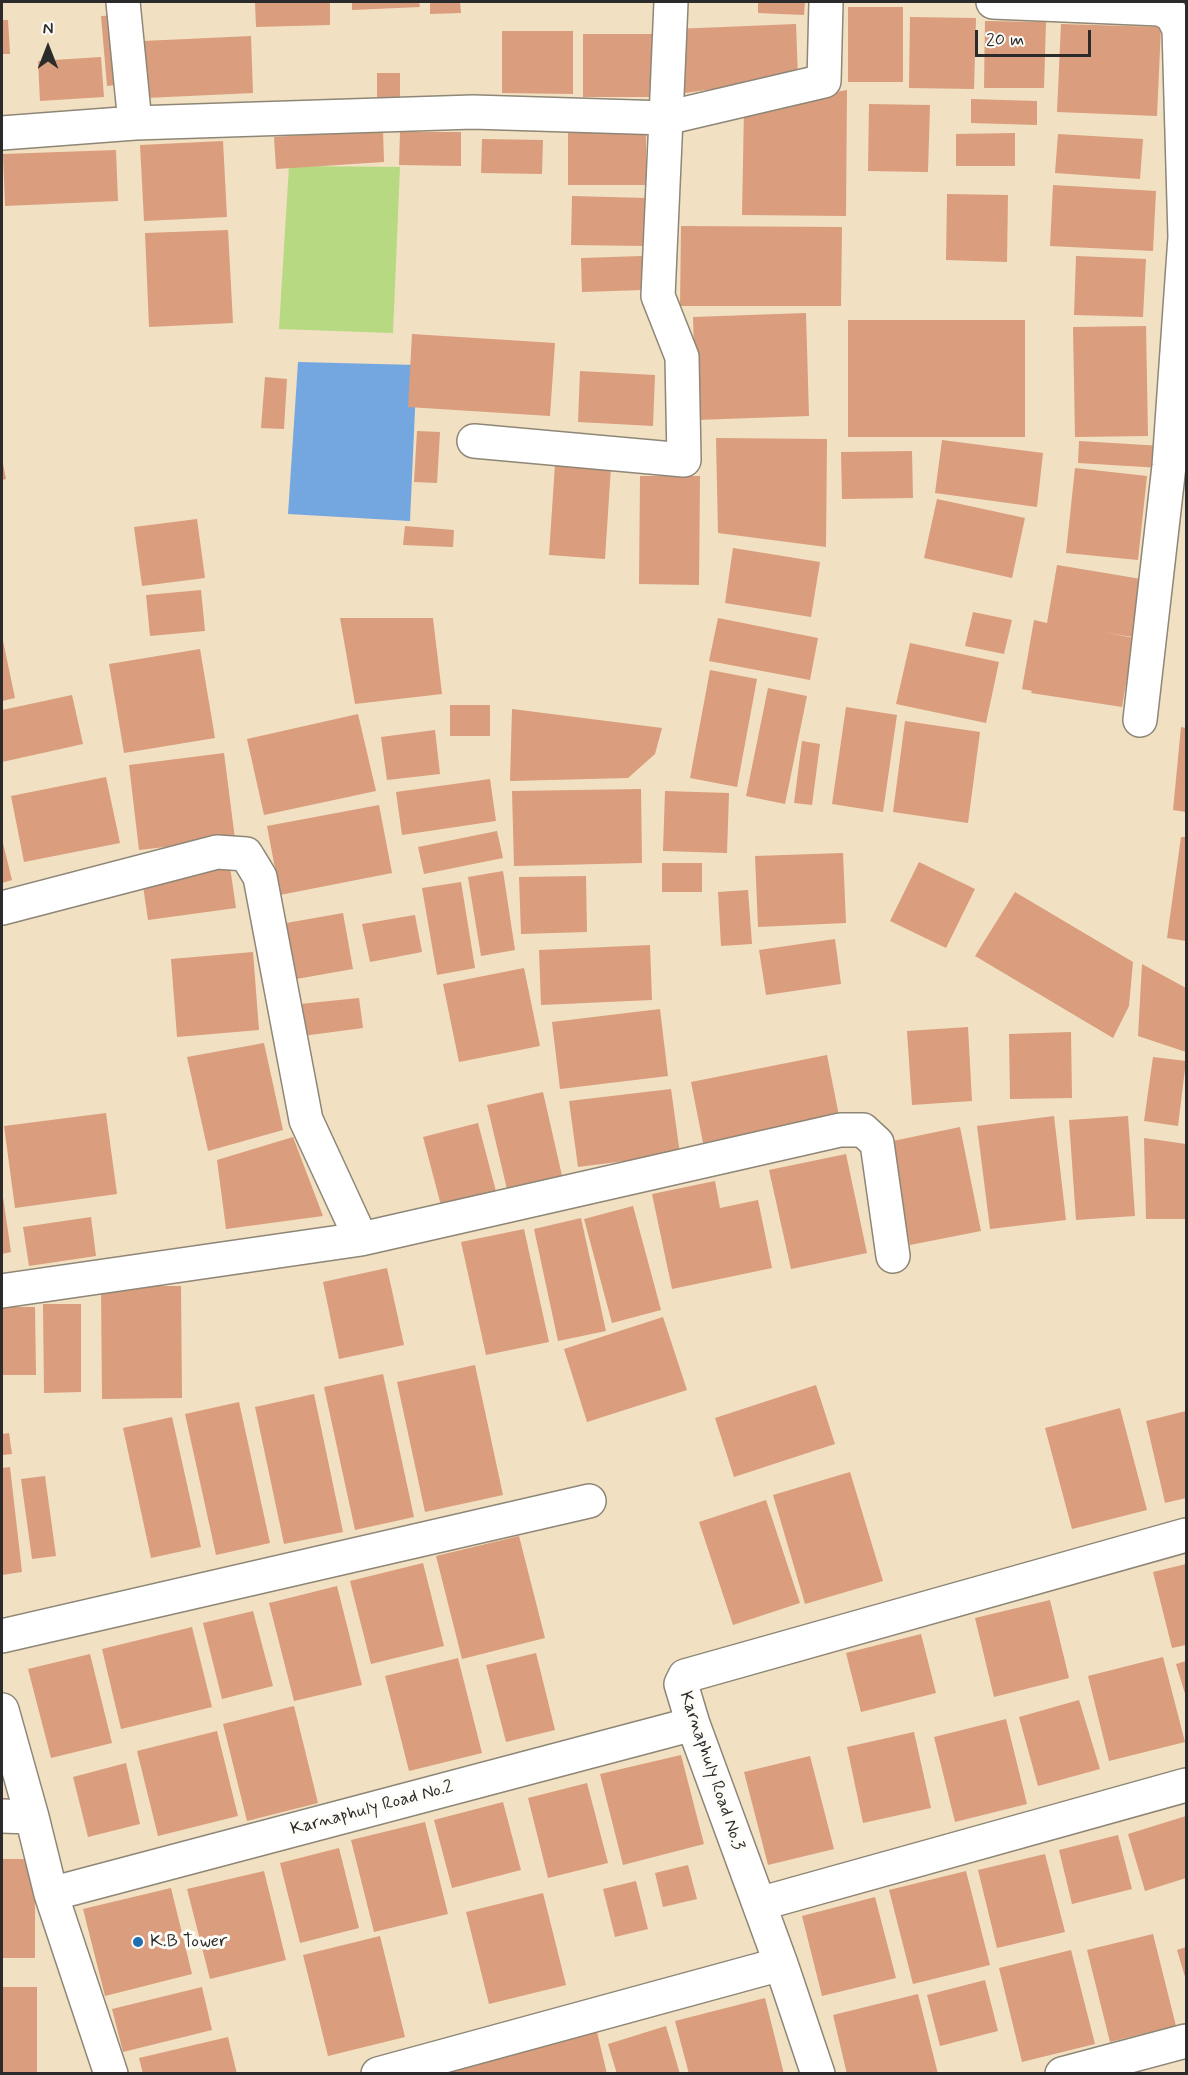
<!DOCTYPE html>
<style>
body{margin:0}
#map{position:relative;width:1188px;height:2075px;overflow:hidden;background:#f1e0c2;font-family:Mynerve,sans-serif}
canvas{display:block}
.frame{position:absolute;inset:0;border:3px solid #2b2b2b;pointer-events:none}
.north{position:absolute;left:18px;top:18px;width:60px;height:60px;-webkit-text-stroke:4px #fdfcf7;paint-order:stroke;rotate:0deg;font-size:16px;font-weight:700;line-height:24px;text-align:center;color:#2b2b2b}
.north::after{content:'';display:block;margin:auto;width:21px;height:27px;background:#2b2b2b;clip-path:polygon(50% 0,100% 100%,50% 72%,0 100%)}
.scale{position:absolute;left:975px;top:30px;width:116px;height:27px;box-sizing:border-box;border:3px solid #2b2b2b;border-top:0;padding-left:8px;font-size:18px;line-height:21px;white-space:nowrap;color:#2b2b2b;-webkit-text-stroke:4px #fdfcf7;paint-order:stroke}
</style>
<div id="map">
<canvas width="1188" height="2075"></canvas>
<div class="frame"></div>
<div class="north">N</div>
<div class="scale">20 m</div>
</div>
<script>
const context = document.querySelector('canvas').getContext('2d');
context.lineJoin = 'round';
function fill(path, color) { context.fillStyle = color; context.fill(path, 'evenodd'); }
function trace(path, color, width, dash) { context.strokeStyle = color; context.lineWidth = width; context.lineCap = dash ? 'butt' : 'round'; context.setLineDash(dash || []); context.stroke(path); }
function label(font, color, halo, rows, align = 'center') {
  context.font = font + ' Mynerve,sans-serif'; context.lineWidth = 6; context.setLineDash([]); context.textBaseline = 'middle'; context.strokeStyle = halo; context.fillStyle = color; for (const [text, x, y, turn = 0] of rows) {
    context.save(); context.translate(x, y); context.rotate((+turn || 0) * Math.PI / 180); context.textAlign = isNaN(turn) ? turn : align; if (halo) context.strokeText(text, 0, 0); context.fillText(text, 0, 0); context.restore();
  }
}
fill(new Path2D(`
 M289,166L400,167L393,333L279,329Z`), '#b6d981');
fill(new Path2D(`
 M298,362L417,365L410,521L288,514Z`), '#74a7e0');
fill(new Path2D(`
 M255,2H330V25L256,27Z
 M352,2H419L420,7L352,10Z
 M430,2H460L461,13L430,14Z
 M758,2H805L804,15L758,13Z
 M848,7H903V82H848Z
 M119,15L125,84L107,86L101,16Z
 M910,17L976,18L974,89L909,88Z
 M2,20H8L10,54H2Z
 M985,21L1046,22L1044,88H984Z
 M796,24L798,77L678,94L674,29Z
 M1061,24L1161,27L1157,116L1057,112Z
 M502,31H573V94L502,93Z
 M583,34H654V97H583Z
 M251,36L253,93L146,98L143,41Z
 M101,57L104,97L40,101L38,61Z
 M377,73H400V98H377Z
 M847,90L846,216L742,215L744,108Z
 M971,99L1037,101V125L971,123Z
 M869,104L930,105L928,172L868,171Z
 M383,130L384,162L276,169L274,137Z
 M400,132H461V166L399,165Z
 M568,132H646V185H568Z
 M1015,133V166H956V134Z
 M1058,134L1143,139L1140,179L1055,173Z
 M482,139L543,140L542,174L481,173Z
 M223,141L227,217L144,221L140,145Z
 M116,150L118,201L5,206L3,154Z
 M1053,185L1156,191L1153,251L1050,246Z
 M947,194L1008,195L1007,262L946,260Z
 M572,196L647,198L646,246L571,245Z
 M681,226L842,227L841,306H680Z
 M228,230L233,323L149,327L145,233Z
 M642,256L643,290L582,292L581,258Z
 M1076,256L1146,259L1143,317L1074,315Z
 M806,313L809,416L696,420L693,317Z
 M848,320H1025V437H848Z
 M1146,326L1148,436L1075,437L1073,327Z
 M412,334L555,343L550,416L408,407Z
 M580,371L655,375L653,426L578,422Z
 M265,377L287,379L284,429L261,428Z
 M417,431L440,432L437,483L414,482Z
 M716,438L827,439L826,547L718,533Z
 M942,440L1043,453L1037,507L935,493Z
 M1079,441L1162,446L1161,468L1078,463Z
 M912,451L913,498L842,499L841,452Z
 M2,459L6,479L2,480Z
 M555,464L611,467L605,559L549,555Z
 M1075,468L1147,476L1138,560L1066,553Z
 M640,476H700L699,585L639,584Z
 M937,499L1025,518L1012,578L924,558Z
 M197,519L205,578L142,586L134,527Z
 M405,526L454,530L453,547L403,545Z
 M733,548L820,562L811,617L725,603Z
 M1057,565L1147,580L1138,638L1103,632L1134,638L1122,707L1031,693L1032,691L1022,689L1034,620L1047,623Z
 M201,590L205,631L150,636L146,595Z
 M973,612L1012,620L1004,654L965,646Z
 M340,618H433L442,694L355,704Z
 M718,618L818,638L810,680L709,661Z
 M2,636L15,698L2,701Z
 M910,643L999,662L986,723L896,704Z
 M200,649L215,738L124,753L109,664Z
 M710,670L757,679L737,787L690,778Z
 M768,688L807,696L785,804L746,796Z
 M72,695L83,744L2,762V710Z
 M450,705H490V736H450Z
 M846,707L897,715L883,812L832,804Z
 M512,709L662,728L655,754L628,778L510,781Z
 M358,714L376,791L264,815L247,739Z
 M905,721L980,732L968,823L893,812Z
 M1181,727L1186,728V812L1173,810Z
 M435,730L440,774L387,780L381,737Z
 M802,741L820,744L812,805L794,803Z
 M224,753L235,839L139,850L129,765Z
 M106,777L120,843L24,862L11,796Z
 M490,779L496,821L402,835L396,792Z
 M641,789L642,863L514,866L512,791Z
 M665,791L729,793L727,853L663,851Z
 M379,805L392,873L280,895L267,826Z
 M497,831L503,858L424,874L418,847Z
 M1181,837H1186V941L1167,938Z
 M2,839L12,880L2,883Z
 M843,853L846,923L758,927L755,856Z
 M919,862L975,889L946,948L890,921Z
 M662,863H702V892H662Z
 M230,867L236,908L148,920L142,879Z
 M503,871L515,950L481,956L468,877Z
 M586,876L587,932L521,934L519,877Z
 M461,882L475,968L437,975L422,888Z
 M748,890L752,944L721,946L718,892Z
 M1015,892L1133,962L1129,1006L1113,1038L975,956Z
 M343,913L353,969L285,981L275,925Z
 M415,915L422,952L370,962L362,924Z
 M835,939L841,984L766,995L759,950Z
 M650,945L652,1000L541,1005L539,950Z
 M253,952L259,1030L177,1037L171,959Z
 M1142,964L1186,988V1052L1138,1036Z
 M524,968L540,1046L459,1062L443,984Z
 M359,998L363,1028L295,1037L290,1005Z
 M660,1009L668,1076L560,1089L552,1022Z
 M968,1027L972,1101L912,1105L907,1031Z
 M1071,1032L1072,1098L1010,1099L1009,1034Z
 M264,1043L283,1130L208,1151L187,1057Z
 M827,1055L839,1116L703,1143L691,1082Z
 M1153,1057L1186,1061L1178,1126L1144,1121Z
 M671,1089L680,1154L578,1167L569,1101Z
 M543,1092L565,1189L510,1202L487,1105Z
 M106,1113L117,1194L15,1208L4,1126Z
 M1054,1116L1066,1220L990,1229L977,1126Z
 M1128,1116L1135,1216L1076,1220L1069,1120Z
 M478,1123L498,1199L443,1213L423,1137Z
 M960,1127L981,1231L910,1245L888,1142Z
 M293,1137L323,1216L226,1229L217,1160Z
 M1144,1138L1186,1144V1219H1146Z
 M846,1154L867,1253L791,1269L769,1170Z
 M715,1181L720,1208L758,1200L772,1268L672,1289L652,1194Z
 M2,1190L11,1252L2,1254Z
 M633,1206L661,1310L612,1323L584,1219Z
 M91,1217L96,1256L29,1266L23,1227Z
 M581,1218L606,1331L558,1341L534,1229Z
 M524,1229L549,1342L486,1355L461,1242Z
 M387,1268L404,1345L339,1359L323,1282Z
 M101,1286H181L182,1398L102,1399Z
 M43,1304H81V1392L44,1393Z
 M2,1307H35L36,1375H2Z
 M663,1317L687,1390L587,1422L564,1349Z
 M475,1365L503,1495L425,1512L397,1382Z
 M383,1374L414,1517L355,1530L324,1387Z
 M816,1385L835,1444L734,1477L715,1418Z
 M314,1394L343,1532L284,1544L255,1407Z
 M239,1402L270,1543L216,1555L185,1414Z
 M1120,1408L1147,1510L1072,1529L1045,1428Z
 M1186,1411V1498L1165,1503L1146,1421Z
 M172,1417L201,1547L151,1558L123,1428Z
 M9,1433L12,1454L2,1455V1434Z
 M10,1467L22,1572L2,1575V1468Z
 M850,1472L883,1581L805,1604L773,1495Z
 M45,1476L56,1556L32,1559L21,1479Z
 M766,1500L800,1603L733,1625L699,1522Z
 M519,1536L545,1638L462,1659L436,1556Z
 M423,1563L444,1646L371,1664L350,1581Z
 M1186,1564V1645L1172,1648L1153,1572Z
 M337,1586L362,1685L294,1701L269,1603Z
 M1050,1600L1069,1678L994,1697L975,1618Z
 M253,1611L273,1686L222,1699L203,1623Z
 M192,1627L212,1707L121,1729L102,1649Z
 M921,1634L936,1693L861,1712L846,1653Z
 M536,1653L555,1730L506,1742L486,1665Z
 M90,1654L112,1743L51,1758L28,1669Z
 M1163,1657L1185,1742L1109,1761L1088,1676Z
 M458,1658L482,1753L409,1771L385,1676Z
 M1186,1661V1697L1176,1664Z
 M1079,1700L1100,1769L1038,1786L1019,1717Z
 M294,1706L318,1803L247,1821L223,1724Z
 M1006,1719L1027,1804L955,1822L934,1737Z
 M217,1731L238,1816L158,1836L137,1751Z
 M914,1732L931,1808L863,1823L847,1747Z
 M681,1755L704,1844L623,1865L600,1774Z
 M810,1756L834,1849L768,1865L744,1772Z
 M126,1763L140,1824L88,1837L73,1777Z
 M587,1783L608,1863L548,1878L528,1798Z
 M503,1802L521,1870L452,1888L434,1820Z
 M1186,1816V1878L1145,1891L1128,1834Z
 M425,1822L448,1914L374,1932L351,1840Z
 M1118,1835L1132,1889L1072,1904L1059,1850Z
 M339,1848L359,1928L300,1943L280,1863Z
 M1045,1854L1065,1932L997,1948L978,1870Z
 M2,1859H35V1958H2Z
 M688,1865L697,1899L663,1907L655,1873Z
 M264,1871L286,1960L210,1979L187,1889Z
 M966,1871L990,1965L913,1984L889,1890Z
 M636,1881L648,1929L615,1937L603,1889Z
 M171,1888L192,1974L105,1996L83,1909Z
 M543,1893L566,1985L489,2004L466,1912Z
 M875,1897L896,1978L822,1996L802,1916Z
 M1153,1934L1176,2026L1110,2042L1087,1950Z
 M380,1936L405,2037L328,2056L303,1955Z
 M1186,1947V1980L1177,1950Z
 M1071,1950L1095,2044L1022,2062L999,1968Z
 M985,1980L998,2031L940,2046L927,1995Z
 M2,1987H37V2074H2Z
 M202,1987L212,2030L123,2052L112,2009Z
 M918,1994L938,2074H847L833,2015Z
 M765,1998L784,2074H689L675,2021Z
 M666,2026L680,2074H617L608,2044Z
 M597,2032L607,2074H442L441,2071Z
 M228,2037L237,2074H143L139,2058Z`), '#da9d7d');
const minor = new Path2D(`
 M123,2L135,123
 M993,2L1160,9L1172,15L1179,29L1185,237L1169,466L1140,720
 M2,133L135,123L473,112L666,118L671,2
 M474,441L684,460L682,357L658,296L666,118L824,81L826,2
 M2,908L217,852L246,854L260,877L306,1120L361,1239L2,1291
 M361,1239L840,1130H863L877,1143L893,1256
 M2,1636L589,1501
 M2,1710L32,1817L51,1894L111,2074
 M2,1816L32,1817
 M51,1894L693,1724
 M759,1904L1186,1785
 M781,1964L818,2074
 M378,2074L781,1964L693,1724L681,1684L685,1676L1186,1535
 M1062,2074L1186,2041`);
trace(minor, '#8e8676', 36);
trace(minor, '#fff', 33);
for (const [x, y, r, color] of [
 [138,1942,6,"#1f6fb2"]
]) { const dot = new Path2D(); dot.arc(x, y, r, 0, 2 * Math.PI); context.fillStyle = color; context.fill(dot); trace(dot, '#fdfcf7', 2); }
label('18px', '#2b2b2b', '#fdfcf7', [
 ["Karnaphuly Road No.3",711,1771,71],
 ["Karnaphuly Road No.2",372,1809,-15]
]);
label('18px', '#2b2b2b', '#fdfcf7', [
 ["K.B Tower",150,1942]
], 'left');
</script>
